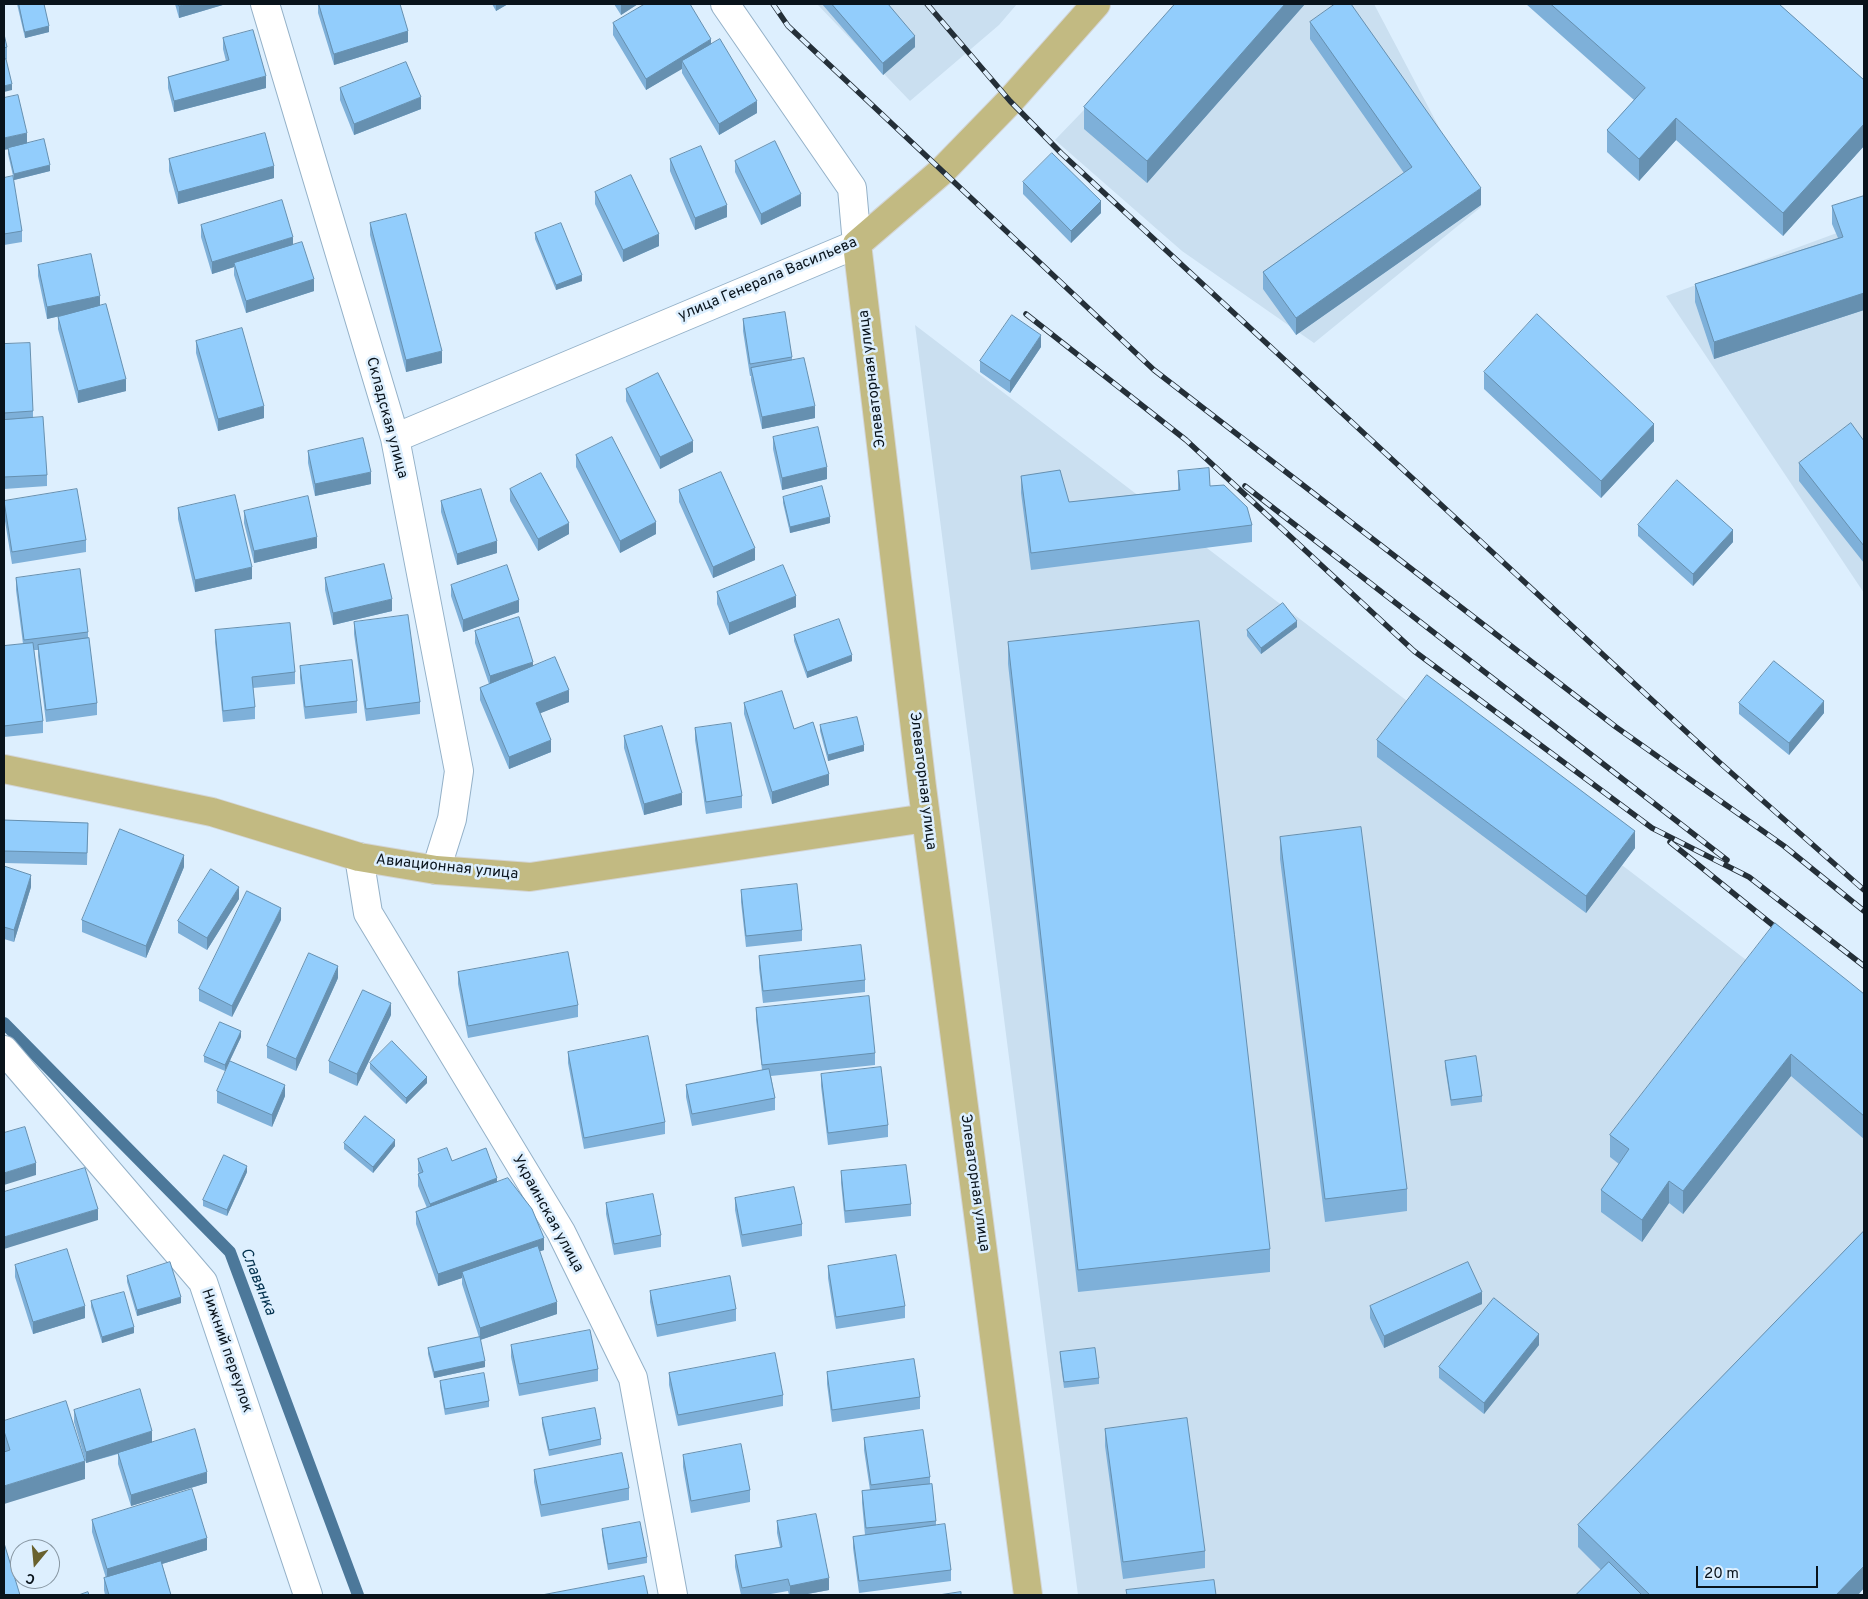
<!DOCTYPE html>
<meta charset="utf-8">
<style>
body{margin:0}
#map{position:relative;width:1868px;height:1599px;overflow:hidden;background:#ddeffe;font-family:Overpass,sans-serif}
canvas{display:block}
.frame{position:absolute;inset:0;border:5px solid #09131b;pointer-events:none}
.north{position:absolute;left:10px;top:1539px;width:50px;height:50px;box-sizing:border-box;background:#ddeffe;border:1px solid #8897a3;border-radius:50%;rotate:197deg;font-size:14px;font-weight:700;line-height:20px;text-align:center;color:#09131b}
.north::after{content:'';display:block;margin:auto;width:18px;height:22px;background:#69612e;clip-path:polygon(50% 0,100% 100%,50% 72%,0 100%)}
.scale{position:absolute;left:1696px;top:1566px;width:122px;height:22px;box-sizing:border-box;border:2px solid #09131b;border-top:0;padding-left:6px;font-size:15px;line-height:18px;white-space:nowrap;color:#09131b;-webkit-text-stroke:4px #ddeffe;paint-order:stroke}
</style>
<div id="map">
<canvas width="1868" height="1599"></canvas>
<div class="frame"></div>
<div class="north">С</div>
<div class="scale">20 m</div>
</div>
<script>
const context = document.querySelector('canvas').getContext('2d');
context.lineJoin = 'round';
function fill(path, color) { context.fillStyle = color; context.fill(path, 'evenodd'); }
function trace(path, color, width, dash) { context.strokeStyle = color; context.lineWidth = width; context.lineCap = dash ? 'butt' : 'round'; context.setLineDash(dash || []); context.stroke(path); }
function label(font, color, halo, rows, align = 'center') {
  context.font = font + ' Overpass,sans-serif'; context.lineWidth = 5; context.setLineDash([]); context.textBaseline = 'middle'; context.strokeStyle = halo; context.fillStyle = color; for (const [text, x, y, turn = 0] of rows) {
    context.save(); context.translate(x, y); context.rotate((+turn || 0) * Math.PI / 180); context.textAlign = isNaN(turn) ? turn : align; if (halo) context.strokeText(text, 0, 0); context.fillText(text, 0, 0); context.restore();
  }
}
fill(new Path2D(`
 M817,4H1017L999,25L910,101Z
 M1186,4H1374L1481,207L1314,343L1182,251L1055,140Z
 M1864,223V593L1666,296Z
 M915,325L1864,1050V1566L1836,1595H1078Z`), '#cadff0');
trace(new Path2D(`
 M4,1023L230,1252L358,1595`), '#4c789a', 12);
const minor = new Path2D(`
 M265,4L395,438L459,771L452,819L436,870
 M395,438L857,244L852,188L725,4
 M359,857L368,913L561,1232L633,1378L673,1595
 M4,1050L203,1282L308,1595`);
const major = new Path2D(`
 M4,769L212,812L359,857L436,870L530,877L926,818
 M1028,1595L922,787L857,244L942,171L1010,101L1096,4`);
trace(minor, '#94b1c8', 30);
trace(major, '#d3d5d6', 30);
trace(minor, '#fff', 28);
trace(major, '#c2ba82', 28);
const rail = new Path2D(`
 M773,4L788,26L1154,370L1616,727L1784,846L1864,911
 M927,4L1010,101L1061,153L1719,762L1864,890
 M1026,314L1186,440L1414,651L1652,828L1749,877L1864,966
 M1245,486L1727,860
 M1670,842L1785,935`);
trace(rail, '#242f38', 5.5);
trace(rail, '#ddeffe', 4, [11]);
fill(new Path2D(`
 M17,4H44L49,32L25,38Z
 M175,4H226L179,18Z
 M318,4H400L408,42L334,65L318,13Z
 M492,4H508L496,11Z
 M614,4H638L621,15Z
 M822,4H888L915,47L883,75Z
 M1175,4H1305L1147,183L1084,129V107Z
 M1526,4H1779L1864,80V146L1783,236L1676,140L1639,181L1607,152V130L1634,100Z
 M1310,22L1481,205L1296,335L1263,289V272L1404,173L1310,39Z
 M613,23L711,44L757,113L719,135L682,73V68L646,90L613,35Z
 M4,34L7,47V59H6L12,90L4,60Z
 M223,38L266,88L174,112L168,88V77L226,61L223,49Z
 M340,88L421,109L354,135L340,100Z
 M27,143L50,171L14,180L8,154V149L4,150Z
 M169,159L274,178L178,204L169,171Z
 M670,159L727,217L695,230L670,171Z
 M735,161L801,206L761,225L735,172Z
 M4,178L22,231V242L4,245Z
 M1023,182L1101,213L1071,243L1023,194Z
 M595,192L659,246L623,262L595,204Z
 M1864,196V310L1714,359L1695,302V284L1838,238L1832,224V206Z
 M370,223L442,363L406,372L370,235Z
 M201,225L293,244L314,291L246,313L234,275V267L212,274L201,237Z
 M535,233L582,281L556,290L535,239Z
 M38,265L100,306L126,391L78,403L58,329V317L64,315L47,319L38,276Z
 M743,319L792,357V360L815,418L762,429L751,380V376H750L743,331Z
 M196,341L264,418L218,431L196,353Z
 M4,344L33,411V418L47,475V486L4,489Z
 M1041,347L1010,393L980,372V361Z
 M1484,372L1654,441L1601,498L1484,389Z
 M626,389L693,452L660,469L626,401Z
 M773,437L827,479L782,490L773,449Z
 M1864,441V563L1799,481V463Z
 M308,451L371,484L315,496L308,463Z
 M576,455L656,534L620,553L576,467Z
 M1178,471L1210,486L1252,525V542L1031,570L1021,493V476L1069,502L1178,490Z
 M510,489L569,534L538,551L510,501Z
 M679,490L755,560L713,578L679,502Z
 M783,497L830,523L790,533L783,503Z
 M4,501L86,540V552L12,564L4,515Z
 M441,501L497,553L457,565L441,512Z
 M178,508L252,579L195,592L178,519Z
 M244,511L317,548L254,563L244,523Z
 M1638,525L1733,542L1693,586L1638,536Z
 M16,578L88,632V638L97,703V715L46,722L38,656V650H34L43,721V733L4,737V646L23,644L16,590Z
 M325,578L392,611L333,625L325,590Z
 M451,585L519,612L463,632L451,596Z
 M717,592L796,607L729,635L717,604Z
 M354,622L420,702V714L366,721L354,634Z
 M1297,627L1261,654L1247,636V630Z
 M215,630L295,672V684L253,688L255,707V719L223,722L215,642Z
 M475,631L533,666L569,702L540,713L551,752L509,769L480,700V688L489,684L475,643Z
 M794,635L852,661L807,678L794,641Z
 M1008,642L1270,1249V1272L1078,1292L1008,664Z
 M300,666L357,701V713L305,719L300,678Z
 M744,703L794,729L829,785L772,804L744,714Z
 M1739,703L1824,713L1789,755L1739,714Z
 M820,725L864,751L828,761L820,731Z
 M695,728L742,796V808L706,814L695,740Z
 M624,736L682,805L644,815L624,748Z
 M1377,740L1635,848L1586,913L1377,757Z
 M4,820L88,823L87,865L4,863Z
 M1280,837L1407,1189V1211L1325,1222L1280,859Z
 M4,866L31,887L14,942L4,939Z
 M184,867L146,958L82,932V920Z
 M741,890L802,930V941L746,947L741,902Z
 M239,899L207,950L178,933V921Z
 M281,920L232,1017L199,1001V989Z
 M759,956L865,980V992L763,1003L759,968Z
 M458,972L578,1005V1017L468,1038L458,984Z
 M338,978L296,1071L267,1058V1046Z
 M1864,994V1139L1791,1076L1683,1214L1669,1203L1642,1242L1601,1212V1190L1619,1164L1610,1157V1135Z
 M756,1008L875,1053V1065L771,1076L775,1098V1110L692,1126L686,1097V1085L762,1070L756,1020Z
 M391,1015L357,1086L329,1073V1061Z
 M241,1037L225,1071L204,1062V1056Z
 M568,1052L665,1122V1134L584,1149L568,1063Z
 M1445,1061L1482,1096V1102L1451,1106L1445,1067Z
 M370,1063L427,1083L406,1104L370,1069Z
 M821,1074L888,1125V1137L828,1145L821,1086Z
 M217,1091L285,1096L272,1127L217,1103Z
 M344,1143L395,1146L373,1173L344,1149Z
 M418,1159L452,1161L497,1182L544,1250L539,1251L557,1314L480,1340L485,1367L434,1378L428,1354V1348L479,1337L462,1284V1278L438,1286L416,1224V1212L427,1208L418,1186V1174L419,1173L418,1171Z
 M841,1171L911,1204V1216L845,1223L841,1183Z
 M247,1172L227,1216L203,1206V1200Z
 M735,1198L802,1224V1236L742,1247L735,1210Z
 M606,1203L661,1235V1247L614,1255L606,1214Z
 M1864,1231V1588L1858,1595H1576L1601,1570L1578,1547V1525Z
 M15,1265L85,1318L33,1334L15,1277Z
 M828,1266L905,1306V1318L836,1329L828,1278Z
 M127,1276L181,1303L137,1316L127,1282Z
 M650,1291L736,1309V1321L657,1337L650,1302Z
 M91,1301L134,1333L102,1343L91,1307Z
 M1482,1304L1384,1348L1370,1318V1306Z
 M511,1345L598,1369V1381L519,1396L511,1357Z
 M1539,1345L1484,1414L1439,1378V1367Z
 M1060,1352L1099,1378V1384L1064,1388L1060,1358Z
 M827,1372L920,1397V1409L832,1422L827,1384Z
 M669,1373L783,1395V1406L678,1426L669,1385Z
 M440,1381L489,1401V1407L445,1415L440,1387Z
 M74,1410L152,1442L207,1483L131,1506L118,1464V1454L86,1463L74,1422Z
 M542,1418L601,1439V1445L549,1456L542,1424Z
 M4,1421L85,1479L5,1452L4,1448Z
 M1105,1429L1205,1551V1568L1123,1579L1105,1446Z
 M864,1438L930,1477V1484L936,1521V1526L951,1570V1581L859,1593L853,1548V1537L865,1535L862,1503V1491L870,1490L864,1450Z
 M683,1455L750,1490V1502L691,1513L683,1467Z
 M534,1470L629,1488V1500L541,1517L534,1482Z
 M92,1520L207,1550L162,1564L171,1595H105L104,1590V1578H106L92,1532Z
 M777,1521L829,1590L802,1595H789L788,1591L765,1595H741L735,1567V1555L780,1547L777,1533Z
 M602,1529L647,1557V1563L608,1570L602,1535Z`), '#7eb0d9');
fill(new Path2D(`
 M188,4H226L179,18V6Z
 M496,4H508L496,11Z
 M621,4H638L621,15Z
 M1285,4H1305L1147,183V161Z
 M49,26V32L25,38V32Z
 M408,31V42L334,65V54Z
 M915,36V47L883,75V63Z
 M711,39V51L682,61V69L646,90V79Z
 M266,76V88L174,112V101Z
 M12,84V90L4,92V86Z
 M421,97V109L354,135V124Z
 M757,101V113L719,135V124Z
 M1676,118V140L1639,181V159Z
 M1864,124V146L1783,236V213Z
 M27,133V145L4,150V138Z
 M50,165V171L14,180V174Z
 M274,166V178L178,204V192Z
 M1481,188V205L1296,335V318Z
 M801,194V206L761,225V214Z
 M1101,201V213L1071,243V231Z
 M727,205V217L695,230V218Z
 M659,234V246L623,262V250Z
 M293,237V249L234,263V267L212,274V262Z
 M582,275V281L556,290V285Z
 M314,279V291L246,313V301Z
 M1864,293V310L1714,359V342Z
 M100,296V307L47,319V307Z
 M1041,335V347L1010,393V381Z
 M442,351V363L406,372V360Z
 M126,379V391L78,403V391Z
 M264,406V418L218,431V419Z
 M815,406V418L762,429V417Z
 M1654,424V441L1601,498V481Z
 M693,441V452L660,469V457Z
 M827,467V479L782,490V478Z
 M371,472V484L315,496V484Z
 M830,517V523L790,533V527Z
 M656,522V534L620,553V541Z
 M569,523V534L538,551V539Z
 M1733,530V542L1693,586V574Z
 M317,537V548L254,563V551Z
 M497,541V553L457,565V554Z
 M755,548V560L713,578V567Z
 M252,567V579L195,592V580Z
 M796,596V607L729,635V623Z
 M392,599V611L333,625V613Z
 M519,600V612L463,632V620Z
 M1297,621V627L1261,654V648Z
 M852,655V661L807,678V672Z
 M533,662V674L490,687V676Z
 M569,690V702L536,715V703Z
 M1824,701V713L1789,755V743Z
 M551,740V752L509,769V757Z
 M864,745V751L828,761V755Z
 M829,774V785L772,804V792Z
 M682,793V805L644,815V804Z
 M1635,831V848L1586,913V896Z
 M184,855V867L146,958V946Z
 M31,875V887L14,942V930Z
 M239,887V899L207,950V938Z
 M281,908V920L232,1017V1006Z
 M338,966V978L296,1071V1059Z
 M391,1003V1015L357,1086V1074Z
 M241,1031V1037L225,1071V1065Z
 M1791,1054V1076L1683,1214V1191Z
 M427,1077V1083L406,1104V1098Z
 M285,1085V1096L272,1127V1115Z
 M395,1140V1146L373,1173V1167Z
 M36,1163V1175L4,1185V1173Z
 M247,1166V1172L227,1216V1210Z
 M497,1178V1190L430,1216V1204Z
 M1669,1181V1203L1642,1242V1220Z
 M98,1209V1220L4,1249V1237Z
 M544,1238V1250L463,1277L462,1272V1278L438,1286V1274Z
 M1482,1292V1304L1384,1348V1336Z
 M181,1297V1303L137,1316V1310Z
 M557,1302V1314L480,1340V1328Z
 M85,1306V1318L33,1334V1322Z
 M134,1327V1333L102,1343V1337Z
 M1539,1334V1345L1484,1414V1403Z
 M485,1361V1367L434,1378V1372Z
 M152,1431V1443L86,1463V1452Z
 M85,1461V1479L4,1504V1486Z
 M207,1472V1483L131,1506V1495Z
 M207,1538V1550L107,1581V1569Z
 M1864,1566V1588L1858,1595H1836Z
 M829,1578V1590L802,1595H790V1586Z`), '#6690b0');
const building = new Path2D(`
 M19,4H44L49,26L25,32Z
 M178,4H188L179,6Z
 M319,4H400L408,31L334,54Z
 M645,4H690L711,39L646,79L613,23Z
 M832,4H888L915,36L883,63Z
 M1175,4H1285L1147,161L1084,107Z
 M1335,4H1351L1481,188L1296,318L1263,272L1412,167L1310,22Z
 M1551,4H1779L1864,80V124L1783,213L1676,118L1639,159L1607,130L1645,88Z
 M253,30L266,76L174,101L168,77L229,60L223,38Z
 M4,34L7,47L4,48Z
 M720,39L757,101L719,124L682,61Z
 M6,59L12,84L4,86V60Z
 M406,62L421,97L354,124L340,88Z
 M18,95L27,133L4,138V98Z
 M265,133L274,166L178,192L169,159Z
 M44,139L50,165L14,174L8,148Z
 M775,141L801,194L761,214L735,161Z
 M701,146L727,205L695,218L670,159Z
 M1052,153L1101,201L1071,231L1023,182Z
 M631,175L659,234L623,250L595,192Z
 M13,176L22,231L4,234V178Z
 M1864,196V293L1714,342L1695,284L1843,237L1832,206Z
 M282,200L293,237L212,262L201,225Z
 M406,214L442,351L406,360L370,223Z
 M561,223L582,275L556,285L535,233Z
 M302,242L314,279L246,301L234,263Z
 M91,254L100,296L47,307L38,265Z
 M106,304L126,379L78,391L58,317Z
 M785,312L792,357L750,364L743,319Z
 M1537,314L1654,424L1601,481L1484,372Z
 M1012,315L1041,335L1010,381L980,361Z
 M242,328L264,406L218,419L196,341Z
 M30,343L33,411L4,413V344Z
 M804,358L815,406L762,417L751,368Z
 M658,373L693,441L660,457L626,389Z
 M43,417L47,475L4,477V420Z
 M1851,423L1864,441V546L1799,463Z
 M818,427L827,467L782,478L773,437Z
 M612,437L656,522L620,541L576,455Z
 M363,438L371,472L315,484L308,451Z
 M1209,468L1210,486L1224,485L1247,507L1252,525L1031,553L1021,476L1060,470L1069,502L1180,490L1178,471Z
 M721,472L755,548L713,567L679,490Z
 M541,473L569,523L538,539L510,489Z
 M1677,480L1733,530L1693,574L1638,525Z
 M822,486L830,517L790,527L783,497Z
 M77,489L86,540L12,552L4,501Z
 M481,489L497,541L457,554L441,501Z
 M235,495L252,567L195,580L178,508Z
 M308,496L317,537L254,551L244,511Z
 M384,564L392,599L333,613L325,578Z
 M507,565L519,600L463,620L451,585Z
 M783,565L796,596L729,623L717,592Z
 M80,569L88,632L24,640L16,578Z
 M1283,603L1297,621L1261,648L1247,630Z
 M408,615L420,702L366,709L354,622Z
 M519,617L533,662L490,676L475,631Z
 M839,619L852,655L807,672L794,635Z
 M1199,621L1270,1249L1078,1270L1008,642Z
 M290,623L295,672L252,677L255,707L223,711L215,630Z
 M89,638L97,703L46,710L38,645Z
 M33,643L43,721L4,726V646Z
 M555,657L569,690L536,703L551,740L509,757L480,688Z
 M352,660L357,701L305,707L300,666Z
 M1774,661L1824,701L1789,743L1739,703Z
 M1427,675L1635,831L1586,896L1377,740Z
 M782,691L794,729L813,722L829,774L772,792L744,703Z
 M857,717L864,745L828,755L820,725Z
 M731,723L742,796L706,802L695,728Z
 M662,726L682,793L644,804L624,736Z
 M4,820L88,823L87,853L4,851Z
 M1361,827L1407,1189L1325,1199L1280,837Z
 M120,829L184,855L146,946L82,920Z
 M4,866L31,875L14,930L4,927Z
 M211,869L239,887L207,938L178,921Z
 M797,884L802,930L746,936L741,890Z
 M247,891L281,908L232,1006L199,989Z
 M1775,923L1848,981L1864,994V1116L1791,1054L1683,1191L1669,1181L1642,1220L1601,1190L1629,1149L1610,1135Z
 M861,945L865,980L763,991L759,956Z
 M568,952L578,1005L468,1026L458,972Z
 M309,953L338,966L296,1059L267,1046Z
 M363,990L391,1003L357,1074L329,1061Z
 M869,996L875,1053L762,1065L756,1008Z
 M220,1022L241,1031L225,1065L204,1056Z
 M648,1036L665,1122L584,1138L568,1052Z
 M392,1041L427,1077L406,1098L370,1063Z
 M1476,1056L1482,1096L1451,1100L1445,1061Z
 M230,1061L285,1085L272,1115L217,1091Z
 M881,1067L888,1125L828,1133L821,1074Z
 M769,1069L775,1098L692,1114L686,1085Z
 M365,1116L395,1140L373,1167L344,1143Z
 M25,1127L36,1163L4,1173V1133Z
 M447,1148L452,1161L486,1148L497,1178L430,1204L418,1174L423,1172L418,1159Z
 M224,1155L247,1166L227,1210L203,1200Z
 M906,1165L911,1204L845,1211L841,1171Z
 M85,1168L98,1209L4,1237V1192Z
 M508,1178L532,1209L544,1238L438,1274L416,1212Z
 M794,1187L802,1224L742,1235L735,1198Z
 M653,1194L661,1235L614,1244L606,1203Z
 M1864,1231V1566L1836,1595H1650L1578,1525Z
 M538,1246L557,1302L480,1328L462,1272Z
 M67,1249L85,1306L33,1322L15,1265Z
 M896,1255L905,1306L836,1317L828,1266Z
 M170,1262L181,1297L137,1310L127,1276Z
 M1468,1262L1482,1292L1384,1336L1370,1306Z
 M730,1276L736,1309L657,1325L650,1291Z
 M124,1292L134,1327L102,1337L91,1301Z
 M1494,1298L1539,1334L1484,1403L1439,1367Z
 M590,1330L598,1369L519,1384L511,1345Z
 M480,1337L485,1361L434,1372L428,1348Z
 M1095,1348L1099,1378L1064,1382L1060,1352Z
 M775,1353L783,1395L678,1415L669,1373Z
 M914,1359L920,1397L832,1410L827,1372Z
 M484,1373L489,1401L445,1409L440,1381Z
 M140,1389L152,1431L86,1452L74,1410Z
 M66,1401L85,1461L4,1486V1452L10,1450L4,1431V1421Z
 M595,1408L601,1439L549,1450L542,1418Z
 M1187,1418L1205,1551L1123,1562L1105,1429Z
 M195,1429L207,1472L131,1495L118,1453Z
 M923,1430L930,1477L871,1485L864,1438Z
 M741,1444L750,1490L691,1501L683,1455Z
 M622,1453L629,1488L541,1505L534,1470Z
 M932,1484L936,1521L866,1528L862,1491Z
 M192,1489L207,1538L107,1569L92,1520Z
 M816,1514L829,1578L790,1586L788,1579L742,1588L735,1555L782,1547L777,1521Z
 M640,1522L647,1557L608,1564L602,1529Z
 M945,1524L951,1570L859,1581L853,1537Z
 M4,1543L20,1595H4Z
 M161,1561L171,1595H109L104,1578Z
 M1609,1562L1642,1595H1576Z
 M644,1576L648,1595H542Z
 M1214,1580L1216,1595H1127L1126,1590Z
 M88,1592L89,1595H79Z
 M961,1592V1595H939Z`);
fill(building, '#92cdfc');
trace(building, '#6690b0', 1);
label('15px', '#09131b', '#ddeffe', [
 ["улица Генерала Васильева",768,280,-23],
 ["Элеваторная улица",873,379,-97],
 ["Складская улица",386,418,75],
 ["Элеваторная улица",922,781,83],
 ["Авиационная улица",447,868,6],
 ["Элеваторная улица",974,1183,82],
 ["Украинская улица",547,1214,61],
 ["Нижний переулок",226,1351,71]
]);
label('italic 16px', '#00304d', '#ddeffe', [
 ["Славянка",257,1282,68]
]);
</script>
